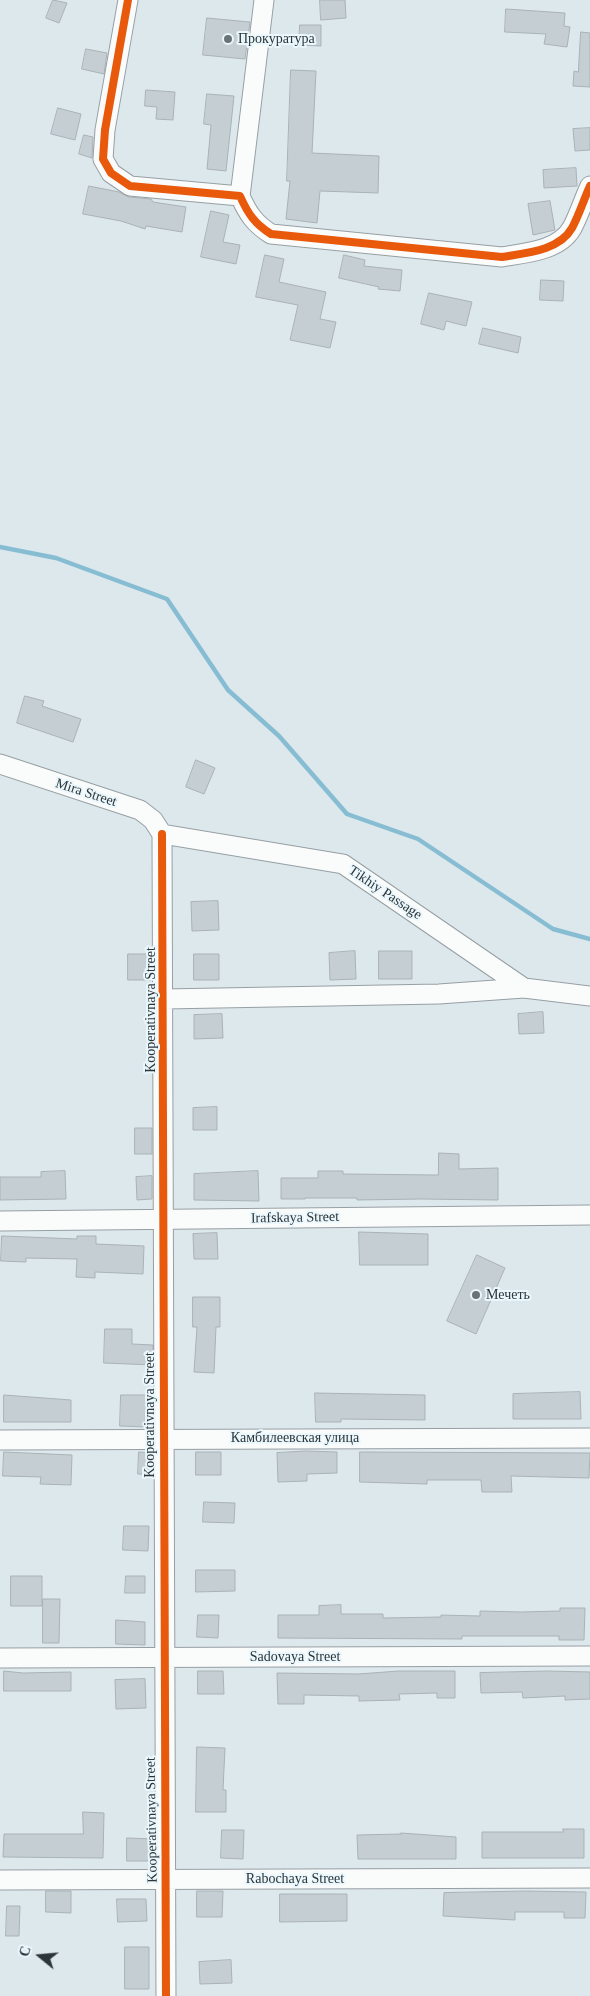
<!DOCTYPE html>
<meta charset="utf-8">
<style>
body{margin:0}
#map{position:relative;width:590px;height:1996px;overflow:hidden;background:#dde8ed;font-family:"Times New Roman",serif}
canvas{display:block}
.north{position:absolute;left:15px;top:1931px;width:50px;height:50px;-webkit-text-stroke:4px #eaf7fc;paint-order:stroke;rotate:287deg;font-size:14px;font-weight:700;line-height:20px;text-align:center;color:#2c3538}
.north::after{content:'';display:block;margin:auto;width:18px;height:22px;background:#2c3538;clip-path:polygon(50% 0,100% 100%,50% 72%,0 100%)}
</style>
<div id="map">
<canvas width="590" height="1996"></canvas>
<div class="north">С</div>
</div>
<script>
const context = document.querySelector('canvas').getContext('2d');
context.lineJoin = 'round';
function trace(path, color, width, dash) { context.strokeStyle = color; context.lineWidth = width; context.lineCap = dash ? 'butt' : 'round'; context.setLineDash(dash || []); context.stroke(path); }
function fill(path, color) { context.fillStyle = color; context.fill(path, 'evenodd'); }
function label(font, color, halo, rows, align = 'center') {
  context.font = font + ' "Times New Roman",serif'; context.lineWidth = 4; context.setLineDash([]); context.textBaseline = 'middle'; context.strokeStyle = halo; context.fillStyle = color; for (const [text, x, y, turn = 0] of rows) {
    context.save(); context.translate(x, y); context.rotate((+turn || 0) * Math.PI / 180); context.textAlign = isNaN(turn) ? turn : align; if (halo) context.strokeText(text, 0, 0); context.fillText(text, 0, 0); context.restore();
  }
}
trace(new Path2D(`
 M0,547L56,558L167,599L228,690L279,736L347,814L418,839L553,929L590,939`), '#87bdd2', 4.5);
const building = new Path2D(`
 M53,0L67,3L59,23L46,18Z
 M320,0H345L346,18L321,20Z
 M506,9L565,13L564,26L570,27L567,47L544,44L546,34L505,32Z
 M207,18L250,22L245,59L203,55Z
 M300,25H321V46L299,45Z
 M581,32L590,33V87L573,86L574,71L578,72Z
 M86,49L107,53L104,74L82,69Z
 M291,70L316,71L312,153L379,156L378,193L320,191L317,223L286,219L290,181H287Z
 M146,90L175,92L173,120L156,119L157,107L145,106Z
 M207,94L234,96L226,171L207,169L211,125L204,124Z
 M58,108L81,114L75,140L51,134Z
 M590,128V150L575,151L573,129Z
 M84,135L93,137L92,158L79,154Z
 M576,168L577,186L544,188L543,170Z
 M89,186L119,192L129,197L151,199L153,202L186,207L182,232L146,226L145,229L121,221L83,214Z
 M550,201L555,230L533,235L528,204Z
 M211,211L229,215L223,242L240,245L236,264L201,257Z
 M265,255L284,259L279,282L326,292L320,319L336,322L330,348L290,340L298,305L256,297Z
 M344,255L365,260L364,266L402,270L400,291L378,289L379,287L339,278Z
 M541,280L564,281L563,301L540,300Z
 M429,293L472,302L466,326L446,321L444,330L421,324Z
 M483,328L521,337L518,353L479,344Z
 M25,696L44,701L42,706L81,719L73,742L17,723Z
 M196,760L215,768L204,794L186,787Z
 M218,901L219,930L192,931L191,902Z
 M355,951L356,979L330,980L329,953Z
 M379,951H412V979H379Z
 M128,954H151V980H128Z
 M194,954H219V980H194Z
 M543,1012L544,1033L519,1034L518,1014Z
 M222,1014L223,1038L194,1039V1015Z
 M217,1107V1130H193V1108Z
 M135,1128H152V1154H135Z
 M439,1153L459,1154V1169L498,1168V1200L421,1199L357,1200V1198H305V1199H281V1178H318V1171H343V1174L438,1175Z
 M65,1171L66,1199L0,1200V1177H41V1172Z
 M258,1171L259,1201L194,1200V1174Z
 M152,1176V1199L137,1200L136,1177Z
 M359,1232L428,1234V1265H360Z
 M217,1233L218,1259H194L193,1234Z
 M2,1236L77,1239V1236H96V1244L144,1246L143,1274L95,1272V1278L76,1277L77,1259L26,1258V1262L1,1261Z
 M477,1255L505,1268L476,1334L447,1321Z
 M193,1297H220V1327H216L214,1373L194,1372L197,1327H193Z
 M105,1329H132V1344L153,1345V1365L104,1363Z
 M580,1392L581,1419H513V1394Z
 M315,1393L425,1395V1420L341,1419V1422H316Z
 M4,1395L71,1400V1422H4Z
 M121,1395H146L145,1427L120,1426Z
 M306,1451L337,1452V1473L307,1474V1481L278,1482L277,1453Z
 M4,1452L72,1455L71,1485L40,1484L41,1477L3,1476Z
 M139,1452L153,1453V1475L138,1474Z
 M196,1452H221V1475H196Z
 M360,1452L590,1453L589,1478L511,1476L512,1492H482L481,1480H427V1484L360,1482Z
 M204,1502L235,1503L234,1523L203,1522Z
 M124,1526H149L148,1551L123,1550Z
 M196,1570H235V1591L196,1592Z
 M11,1576H42V1606H11Z
 M126,1576H145V1593H125Z
 M43,1599H60L59,1643H43Z
 M341,1605V1614H383V1618L441,1617V1615L480,1616V1611L521,1612L560,1611V1608H585L584,1640H559V1636H462V1639L278,1638V1615H319V1606Z
 M198,1615H219L218,1638L197,1637Z
 M116,1620L145,1622V1645L116,1644Z
 M4,1671L23,1673L71,1672V1691H4Z
 M198,1671H223L224,1694H198Z
 M399,1671H455V1698H437V1693L399,1694L400,1700L359,1701V1696L304,1695V1704H278L277,1673L358,1674Z
 M547,1671L590,1672V1699L565,1700V1696L523,1698L522,1692L481,1693L480,1673Z
 M145,1679L146,1708L116,1709L115,1680Z
 M197,1747L225,1748L223,1790H226V1812H196Z
 M83,1812L104,1813L103,1858L3,1857L4,1834H83Z
 M563,1829H584V1858H482V1832H563Z
 M222,1830H244L243,1859L221,1858Z
 M401,1833L456,1837V1859H358L357,1835L401,1834Z
 M127,1838L154,1839L153,1861H127Z
 M46,1891H71V1913L46,1912Z
 M197,1891H223L222,1917H197Z
 M526,1891L586,1892L585,1918H564V1912H515V1920L443,1916L444,1893Z
 M280,1894H347V1921L280,1922Z
 M117,1899H146L147,1921L118,1922Z
 M7,1906H20L19,1936H6Z
 M125,1947H149V1989H125Z
 M231,1960L232,1983L200,1984L199,1962Z`);
fill(building, '#c5ced2');
trace(building, '#a9b2b7', 1);
const street = new Path2D(`
 M128,0L105,130L103,159L111,173L130,186L240,196C248,214 255,224 271,234L502,257C525,253 559,251 572,228C579,215 584,199 590,186
 M240,196L264,0
 M0,764L140,810L153,820L162,834
 M162,834L166,1996
 M162,834L343,864L524,988L590,996
 M164,999L439,994L524,988
 M0,1221L590,1215
 M0,1440L590,1438
 M0,1658L590,1656
 M0,1880L590,1878`);
trace(street, '#979fa3', 21);
trace(street, '#fafcfc', 19);
trace(new Path2D(`
 M128,0L105,130L103,159L111,173L130,186L240,196C248,214 255,224 271,234L502,257C525,253 559,251 572,228C579,215 584,199 590,186
 M162,834L166,1996`), '#e8590c', 8);
for (const [x, y, r, color] of [
 [228,39,5,"#6a7477"],
 [476,1295,5,"#6a7477"]
]) { const dot = new Path2D(); dot.arc(x, y, r, 0, 2 * Math.PI); context.fillStyle = color; context.fill(dot); trace(dot, '#eaf7fc', 2); }
label('14px', '#2c3538', '#eaf7fc', [
 ["Прокуратура",238,39],
 ["Мечеть",486,1295]
], 'left');
label('14px', '#2c3538', '#eaf7fc', [
 ["Mira Street",86,793,18],
 ["Tikhiy Passage",385,893,34],
 ["Kooperativnaya Street",151,1010,-90],
 ["Irafskaya Street",295,1218,-1],
 ["Kooperativnaya Street",150,1415,-90],
 ["Камбилеевская улица",295,1438],
 ["Sadovaya Street",295,1657],
 ["Kooperativnaya Street",152,1820,-91],
 ["Rabochaya Street",295,1879]
]);
</script>
